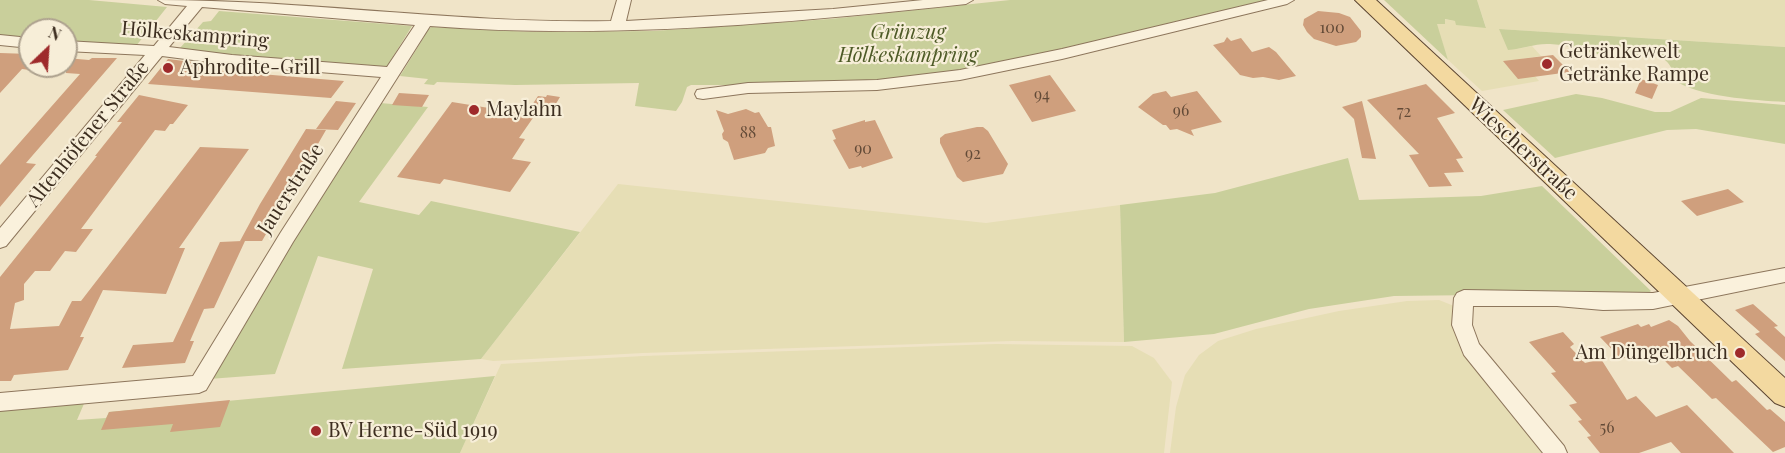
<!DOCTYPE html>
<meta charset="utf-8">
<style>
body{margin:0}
#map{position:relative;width:1785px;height:453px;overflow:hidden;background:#f0e4c8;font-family:"Playfair Display",serif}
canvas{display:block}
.north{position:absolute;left:18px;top:18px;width:60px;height:60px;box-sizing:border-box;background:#f7eed8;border:2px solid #ada18e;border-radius:50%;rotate:25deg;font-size:16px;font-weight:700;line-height:24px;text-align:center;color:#3d2e20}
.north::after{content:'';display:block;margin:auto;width:21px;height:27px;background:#9e2a2b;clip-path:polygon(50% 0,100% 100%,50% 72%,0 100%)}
</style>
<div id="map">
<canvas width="1785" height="453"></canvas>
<div class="north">N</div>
</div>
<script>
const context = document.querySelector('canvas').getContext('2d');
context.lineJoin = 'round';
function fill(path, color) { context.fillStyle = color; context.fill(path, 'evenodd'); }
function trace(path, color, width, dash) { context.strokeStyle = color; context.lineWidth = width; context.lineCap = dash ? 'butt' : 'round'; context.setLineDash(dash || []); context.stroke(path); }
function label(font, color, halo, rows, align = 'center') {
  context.font = font + ' "Playfair Display",serif'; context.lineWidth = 4.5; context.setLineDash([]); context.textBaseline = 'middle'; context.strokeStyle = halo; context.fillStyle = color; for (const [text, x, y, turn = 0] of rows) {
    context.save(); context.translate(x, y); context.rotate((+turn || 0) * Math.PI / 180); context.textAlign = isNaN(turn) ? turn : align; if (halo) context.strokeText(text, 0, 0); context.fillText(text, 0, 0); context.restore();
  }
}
fill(new Path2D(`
 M1477,0H1785V47L1499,29L1517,49L1532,46L1541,56L1521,59L1539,81L1482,91L1448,60L1436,24H1445L1444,19L1486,27Z
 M618,184L986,223L1120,205L1124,342L1012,341L643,353L493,361L481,359Z
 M1439,300L1454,306L1548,453H1170L1176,407L1185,375L1199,355L1218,341L1256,329L1339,311L1407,301Z
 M996,344L1132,346L1154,358L1172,382L1164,453H460L501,364L643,356Z`), '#e6deb5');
fill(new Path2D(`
 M0,0H89L167,7L136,46L66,42V30H30V39L0,37Z
 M1010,0H1268C1154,27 1039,61 922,76C846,86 769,85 691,85L687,87L682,102L676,111L635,106L639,83L515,85L437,82L434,85L424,84L428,79L400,76L424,37L423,32L432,27L532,32L653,31L830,19Z
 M1384,0H1477L1486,28L1456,25L1455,21L1445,19V24H1437L1448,60Z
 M219,11L412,26L386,68L220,54L180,48L203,22L211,21Z
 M1499,29L1785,47V102C1753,100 1698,97 1672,79C1676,62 1657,52 1642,54C1634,54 1627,59 1619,58C1596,56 1573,45 1550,44C1536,43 1522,49 1508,50Z
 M1576,94L1602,98L1655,112H1670L1701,98L1785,105V144L1696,129L1667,130L1555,158L1503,110Z
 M380,103L428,107L359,202L419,215L431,201L580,232L481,359L342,369L373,269L318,256L275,374L209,379L244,317Z
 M1348,158L1359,200L1481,196L1542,186L1651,291L1648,293L1394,296L1309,309L1214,334L1124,342L1120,205L1215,193Z
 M495,376L460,453H0V409L86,399L77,420L106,418L109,412Z`), '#c9cf9b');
fill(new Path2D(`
 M1318,11L1339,13L1350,17L1361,31V37L1356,42L1336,46L1314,39L1307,32L1303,25L1304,19Z
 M1227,37L1231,41L1241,38L1252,52L1269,47L1276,52L1296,76L1279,80L1263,77L1253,78L1240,75L1213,45L1224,42Z
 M0,53L30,54V70L22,69L0,93Z
 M1553,55L1570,72L1518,79L1503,61Z
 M66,58L89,60L92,58H117L26,163L36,164L0,207V165L80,74L66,73Z
 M168,59L217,65L213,70L344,81L331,98L148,84Z
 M1050,75L1076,111L1032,122L1009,85Z
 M1641,79L1658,85L1652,99L1635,93Z
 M1426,84L1455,113L1437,118L1463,158L1456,159L1464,172L1444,173L1452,186L1429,187L1409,155L1419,154L1367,100Z
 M1166,91L1171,97L1197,91L1222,122L1191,130L1194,136L1177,129L1170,130L1166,125H1163L1138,107L1153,94Z
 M399,93L429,95L422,107L392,105Z
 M139,95L188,105L173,124H170L165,131L155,130L81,229H93L76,252L65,251L50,271H35L24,284V300L15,303L10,329L59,326L72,301H81L200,147L249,149L179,248H185L166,294L103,290L80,337H84L68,370L14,375L11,381H0V277L97,156H95L122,122H117Z
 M547,95L560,97L551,112L548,111L544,117L535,115L519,138L525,139L512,159L531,162L510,192L444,179L440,184L397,177L452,102L526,114L538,96L546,97Z
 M336,101L356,103L338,130L316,129Z
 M1362,101L1376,159L1362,158L1354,119L1342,107Z
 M746,109L755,113L759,112L768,127H771L775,146L768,148L765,153L734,160L728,142L723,139L722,134L724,131L716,110L728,114Z
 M865,120V122L875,120L893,158L862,168L861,166L849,169L833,140L836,139L832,130Z
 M977,127H983L988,131L1008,164L1003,174L963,182L957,177L940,143V138L945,134Z
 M306,129L326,130L262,241H245L214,308L204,309L190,341H194L185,363L122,368L133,345L173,342L220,242L242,241H240L260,204Z
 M1728,189L1744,202L1697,216L1681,201Z
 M1753,304L1778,326L1774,327L1785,337V361L1755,334L1760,332L1735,310Z
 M1669,320L1678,326L1690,341L1732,382L1736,380L1767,410L1770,409L1785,422V447L1773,452L1716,398L1712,399L1678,366L1672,368L1653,349L1621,359L1600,337L1638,324L1641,327L1649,324L1651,327Z
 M1563,332L1574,344L1570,347L1585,363L1601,359L1627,400L1636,396L1656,417L1687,405L1734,453H1681L1671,442L1639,453H1600L1587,437L1591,436L1578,421L1582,420L1569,405L1577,403L1551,373L1556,372L1529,342Z
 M230,400L220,427L170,432L173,424L101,430L109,412Z`), '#cf9f7d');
const minor = new Path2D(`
 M158,0C309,0 459,24 611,21L617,0H631L626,21L833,9L923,0H973L966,4C788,23 608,40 430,26L293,242L206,390L199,393L0,411V393L193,376L281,232L381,77L232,65L162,56L6,246L0,248V228L145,55L66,51V41L154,46L187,6L165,4ZM202,7L415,25L387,67L232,55L169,47Z
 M1268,0H1294L1287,4L1062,59L960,80L877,90L748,93L703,99L697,98L695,94L697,90L703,89L748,83L877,80L960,70L1062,49Z
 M0,35L30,38V48L0,45Z
 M1785,268V282L1653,309L1603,310L1557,306H1473L1472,325L1479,344L1564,446L1567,453H1543L1464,355L1452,325L1454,298L1457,293L1464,290L1653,293Z`);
const major = new Path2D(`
 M1355,0H1376L1785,378V407L1775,403Z`);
trace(minor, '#8d765c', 2);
trace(major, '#5b4430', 2);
fill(minor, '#faf1dc');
fill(major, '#f3d9a0');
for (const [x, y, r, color] of [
 [1547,64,6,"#9e2a2b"],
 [168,68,6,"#9e2a2b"],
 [474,110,6,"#9e2a2b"],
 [1740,353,6,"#9e2a2b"],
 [316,431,6,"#9e2a2b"]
]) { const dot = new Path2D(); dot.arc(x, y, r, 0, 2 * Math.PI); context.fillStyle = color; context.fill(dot); trace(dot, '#f7eed8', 2); }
label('16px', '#624a37', null, [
 ["100",1332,28],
 ["94",1042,95],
 ["96",1181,111],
 ["72",1404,112],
 ["88",748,133],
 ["90",863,149],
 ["92",973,154],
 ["56",1607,428]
]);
label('italic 20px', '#4d5a26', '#f7eed8', [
 ["Grünzug",908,33],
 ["Hölkeskampring",908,56]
]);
label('20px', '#3d2e20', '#f7eed8', [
 ["Hölkeskampring",195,35,5],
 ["Altenhöfener Straße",88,134,-51],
 ["Wiescherstraße",1523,149,43],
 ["Jauerstraße",291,189,-57]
]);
label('20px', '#3d2e20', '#f7eed8', [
 ["Getränkewelt",1559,52],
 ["Getränke Rampe",1559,75],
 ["Aphrodite-Grill",180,68],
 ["Maylahn",486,110],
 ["Am Düngelbruch",1728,353,"right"],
 ["BV Herne-Süd 1919",328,431]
], 'left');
</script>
